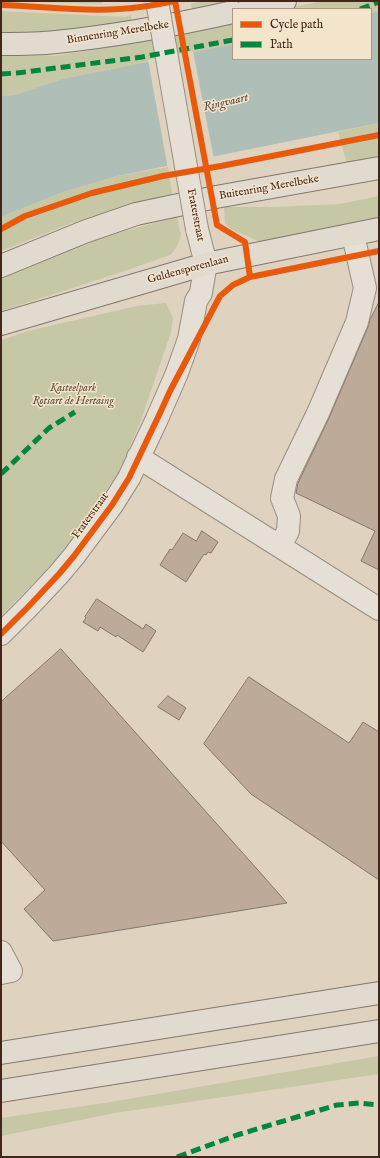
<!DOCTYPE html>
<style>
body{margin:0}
#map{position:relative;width:380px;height:1158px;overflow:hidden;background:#dfd2be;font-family:"IM FELL English",serif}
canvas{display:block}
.frame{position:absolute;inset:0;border:2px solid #43261a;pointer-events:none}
.legend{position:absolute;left:232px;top:8px;width:140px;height:52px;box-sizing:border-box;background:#f3e4cc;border:1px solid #ad9885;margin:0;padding:5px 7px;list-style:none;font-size:12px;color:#43261a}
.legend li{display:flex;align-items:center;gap:8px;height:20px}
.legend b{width:20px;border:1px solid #ad9885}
</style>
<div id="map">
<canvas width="380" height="1158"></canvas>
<div class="frame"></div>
<ul class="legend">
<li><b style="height:5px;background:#e8590c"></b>Cycle path</li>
<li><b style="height:5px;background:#00873e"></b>Path</li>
</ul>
</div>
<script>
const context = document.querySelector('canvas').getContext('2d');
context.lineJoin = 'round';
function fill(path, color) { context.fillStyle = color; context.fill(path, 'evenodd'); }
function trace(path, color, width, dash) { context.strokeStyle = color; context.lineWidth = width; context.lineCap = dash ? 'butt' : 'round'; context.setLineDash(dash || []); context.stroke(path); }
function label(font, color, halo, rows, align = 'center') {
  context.font = font + ' "IM FELL English",serif'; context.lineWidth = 3; context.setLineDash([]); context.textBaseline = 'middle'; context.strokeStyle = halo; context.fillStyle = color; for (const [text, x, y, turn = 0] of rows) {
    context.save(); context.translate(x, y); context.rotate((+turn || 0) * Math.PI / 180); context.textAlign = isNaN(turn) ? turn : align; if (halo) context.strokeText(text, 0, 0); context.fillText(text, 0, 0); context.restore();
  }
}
fill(new Path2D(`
 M12,1H102V4Z
 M203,1H240L193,12L191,4Z
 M321,1H379V11L371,13V9H285Z
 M1,11L125,17L131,15L132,24L64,34L1,36Z
 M233,21V44L162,59L62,79L15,95L1,96V54L55,56L151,40Z
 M379,123V157L347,163L338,132Z
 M168,167L172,194L117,209L66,225L1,251V217L60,193L117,176Z
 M379,196V221L262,243L231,229L225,223L224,207H275L340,204Z
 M177,217L180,232H181C180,241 177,248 170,255L119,273L1,311V275L43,258L102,237Z
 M166,303L173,318L171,332L141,420L121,469L63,553L1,616V340L28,331L137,306Z
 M379,1056V1074L115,1113L1,1136V1118L111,1102Z`), '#c6c7a5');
fill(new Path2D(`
 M379,11V123L117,176L60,193L1,217V96L15,95L62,79L162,59L233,44V59H371V13Z`), '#b0beb8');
fill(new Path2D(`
 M193,51L214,159L168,169L148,60Z`), '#dfd2be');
const building = new Path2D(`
 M379,302V570L361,561L375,531L296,493L298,483L329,418L368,327L370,320Z
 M202,531L218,542L211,553L208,552L206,555L204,554L186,582L160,565L170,549L172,550L183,533L196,541Z
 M97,599L143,629L146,624L156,631L143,652L117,635L116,637L100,627L98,631L83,622L86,618L85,617Z
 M61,649L257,869L287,903L53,941L24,909L45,890L1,841V702Z
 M249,677L349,743L363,722L379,732V880L251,794L204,744Z
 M168,696L186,708L179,720L158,707Z`);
fill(building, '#bdaa99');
trace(building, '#82776b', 1);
const minor = new Path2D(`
 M138,457L379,609
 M280,546L288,531L289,516L282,498L286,479L318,413L357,322L365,288L353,235
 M1,634L28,607L59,574L74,556L112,505L129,478L156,421L177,373L189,339L196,301L201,293L202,286L206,264L197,229
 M1,952L11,971L1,973`);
const major = new Path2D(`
 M1,324L206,264L379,229`);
const highway = new Path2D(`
 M248,9L285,1
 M1,44C19,44 38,44 56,42C115,36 175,25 233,12
 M1,266L84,232L136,214L216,197L379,168
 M1,1053L379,993
 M1,1091L379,1031`);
trace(minor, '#998d81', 24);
trace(major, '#82776b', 24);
trace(highway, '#82776b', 24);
trace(minor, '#e5dfd5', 22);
trace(major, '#e1dace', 22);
trace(highway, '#e1dace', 22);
const minorBridge = new Path2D(`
 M157,1L197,229`);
trace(minorBridge, '#998d81', 24, []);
trace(minorBridge, '#e5dfd5', 22);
trace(new Path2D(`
 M360,9L379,2
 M1,74L17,73L142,57L233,40
 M1,474L49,428L75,412
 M177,1157L237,1135L337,1105L359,1103L379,1105`), '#00873e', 5, [10, 5]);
trace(new Path2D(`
 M175,1L217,225L245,242L250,277
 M1,5C40,6 80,12 119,9C138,8 156,5 174,1
 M1,229L25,216L92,193L163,176L221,166L379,135
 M1,634L28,607L59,574L74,556L112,505L129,478L160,413L170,391L220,296L233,285L250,277L379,251`), '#e8590c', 6);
label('11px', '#43261a', '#f3e4cc', [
 ["Binnenring Merelbeke",118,33,-9],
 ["Buitenring Merelbeke",269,188,-10],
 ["Fraterstraat",195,215,79],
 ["Guldensporenlaan",188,270,-15],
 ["Fraterstraat",91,516,-54]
]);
label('italic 11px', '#5f4c38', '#f3e4cc', [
 ["Kasteelpark",73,389],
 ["Rotsart de Hertaing",73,402]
]);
label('italic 12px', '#594a41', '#f3e4cc', [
 ["Ringvaart",226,103,-13]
]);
</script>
